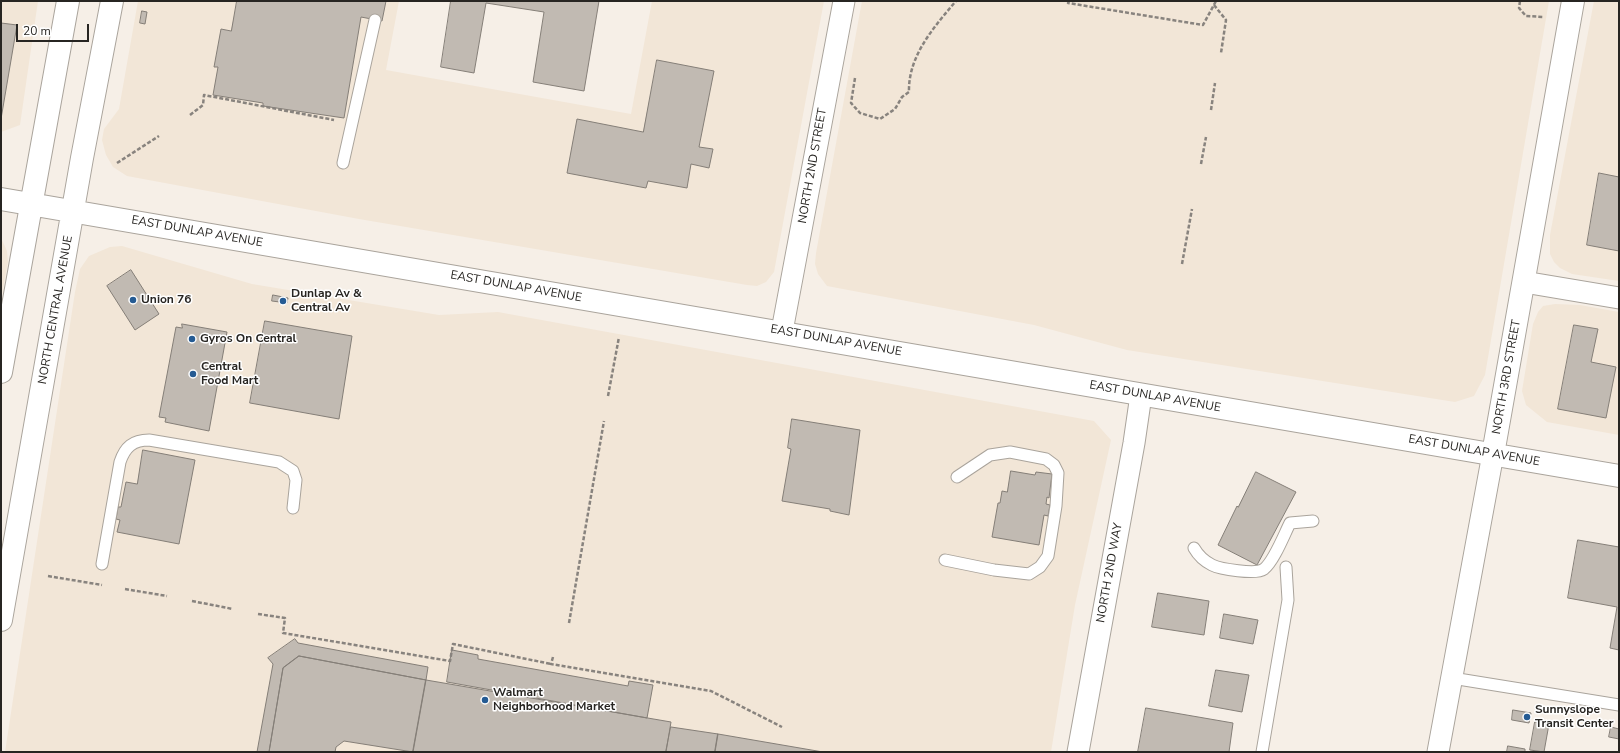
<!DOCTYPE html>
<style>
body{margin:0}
#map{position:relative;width:1620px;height:753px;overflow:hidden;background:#f6efe7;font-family:"Nunito Sans",sans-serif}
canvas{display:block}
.frame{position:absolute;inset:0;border:2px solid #272522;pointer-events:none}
.scale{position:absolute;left:16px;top:24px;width:73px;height:18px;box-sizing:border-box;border:2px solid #272522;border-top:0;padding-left:5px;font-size:12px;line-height:14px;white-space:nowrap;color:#272522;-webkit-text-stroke:3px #fff;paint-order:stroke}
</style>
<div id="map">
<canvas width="1620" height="753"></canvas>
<div class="frame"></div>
<div class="scale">20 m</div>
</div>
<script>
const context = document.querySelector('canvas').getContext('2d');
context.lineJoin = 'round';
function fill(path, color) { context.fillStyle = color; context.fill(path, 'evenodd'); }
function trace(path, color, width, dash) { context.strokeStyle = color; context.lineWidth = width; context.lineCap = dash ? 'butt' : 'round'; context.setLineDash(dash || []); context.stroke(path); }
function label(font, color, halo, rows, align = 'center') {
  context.font = font + ' "Nunito Sans",sans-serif'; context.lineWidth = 3; context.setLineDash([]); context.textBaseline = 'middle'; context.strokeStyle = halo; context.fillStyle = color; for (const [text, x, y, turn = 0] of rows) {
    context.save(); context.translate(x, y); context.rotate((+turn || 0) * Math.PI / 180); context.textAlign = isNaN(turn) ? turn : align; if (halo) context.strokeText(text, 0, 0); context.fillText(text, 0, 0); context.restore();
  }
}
fill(new Path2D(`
 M1,1H38L20,125L1,132Z
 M138,1H399L386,70L631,114L652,1H824L774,272L766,282L757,286L747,285L359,219L127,176L113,167L106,155L102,140L104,129L119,109Z
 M862,1H1549L1485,375L1474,396L1455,402L1127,350L1034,325L827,286L818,274L815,264L816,253Z
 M1594,1H1619V281L1572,274L1560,268L1554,262L1550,254V235Z
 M1,238L7,251L8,262L1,300Z
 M122,246L252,284L439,315L498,312L1094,421L1111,440L1075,605L1051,752H5L75,292L80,269L89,256L110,247Z
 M1555,304L1580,305L1619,312V435L1547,422L1526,405L1522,391L1533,324L1538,312L1543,306Z`), '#f2e6d7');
const building = new Path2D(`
 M237,1H386L382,21L361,17L344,118L263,106V103L213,95L218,67H214L221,29L231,31Z
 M451,1H599L584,91L533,82L544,12L486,3L474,73L441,67Z
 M142,11L147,12L145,24L140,23Z
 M1,23L17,25L1,119Z
 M657,60L714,71L699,147L713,149L709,168L691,164L687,188L648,181L646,188L567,173L577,119L643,132Z
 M1599,173L1619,177V251L1587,245Z
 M131,270L159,314L135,330L107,286Z
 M273,295L288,298L287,303L272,301Z
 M265,321L352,336L339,419L250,403Z
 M182,324L227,332L209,431L165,422L166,418L159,417L176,327L182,328Z
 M1574,325L1598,329L1591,362L1616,367L1606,418L1558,409Z
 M792,419L860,430L849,515L830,511V509L782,501L791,449L788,448Z
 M143,450L195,460L179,544L117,532L120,520L116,519L118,507H121L126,482L137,484Z
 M1011,471L1035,475L1036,472L1052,474L1049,498L1047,497L1046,504L1050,505L1048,516L1044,515L1039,545L992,537L998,503H1000L1002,491L1007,492Z
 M1256,472L1296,492L1257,565L1218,545L1237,506L1238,507Z
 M1578,540L1619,547V650L1610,648L1617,607L1568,598Z
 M1158,593L1209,601L1204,635L1152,627Z
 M1224,614L1258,620L1253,644L1220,638Z
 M295,639L298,643L428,667L426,680L299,656L283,668L269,752H257L273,664L268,658Z
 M452,650L478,655V659L628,686L629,681L653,685L647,718L447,682Z
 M299,656L426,680L413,752L344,741L336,747L335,752H269L283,668Z
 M1216,670L1249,675L1242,712L1209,706Z
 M426,680L671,722L666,752H413Z
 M1146,708L1233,723L1229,752H1138Z
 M1513,710L1531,713L1529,723L1512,720Z
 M1535,722L1549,724L1544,752L1530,750Z
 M671,727L718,734L715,752H666Z
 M1611,727L1619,729V739L1609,737Z
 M718,734L823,752H715Z
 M1508,746L1525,749V752H1507Z`);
fill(building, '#c1bab2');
trace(building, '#857f78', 1);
const lane = new Path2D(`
 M343,163L375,20
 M1194,548C1198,555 1204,561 1212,565C1220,569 1256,575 1264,569C1274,561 1284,535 1290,523L1313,521
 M945,560L994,570L1029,574L1040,567L1048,556L1056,506L1058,473L1054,465L1046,459L1010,452L990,455L957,477
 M102,564L120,462C125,447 133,440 149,440L279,462L293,471L296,480L293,508
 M1452,678L1619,705
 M1262,752L1288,600L1286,567`);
const street = new Path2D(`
 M1524,282L1619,298
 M782,331L844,1
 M1078,752L1134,443L1141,395
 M1438,752L1493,454`);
const secondary = new Path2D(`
 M1,199C381,263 760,329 1139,394C1299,422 1459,448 1619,476
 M1,372L68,1
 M1493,454L1573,1
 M1,620L82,158L112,1`);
trace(lane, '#aaa49c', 13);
trace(street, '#aaa49c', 23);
trace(secondary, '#aaa49c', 24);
trace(new Path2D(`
 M1069,1L1068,3L1203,25L1216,1
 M1520,1L1519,8L1526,16L1544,17
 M1214,5L1226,20L1221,53
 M855,78L851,103L860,113L880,119L895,109L902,97L909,92C908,56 934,27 956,1
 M1211,110L1215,83
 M190,115L203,105L204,95L334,120
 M117,163L159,136
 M1201,164L1206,137
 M1182,264L1192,209
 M608,396L619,337
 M48,576L102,585
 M125,589L167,596
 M192,601L233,609
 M258,614L285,618L283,633L450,661L453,644L551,664
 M569,623L604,421
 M553,657L551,664L711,691L782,727`), '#88837e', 2.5, [4, 2]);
trace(lane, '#fff', 11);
trace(street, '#fff', 21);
trace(secondary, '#fff', 22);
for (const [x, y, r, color] of [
 [133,300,4,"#255b93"],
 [283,301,4,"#255b93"],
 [192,339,4,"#255b93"],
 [193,374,4,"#255b93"],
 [485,700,4,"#255b93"],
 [1527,717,4,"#255b93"]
]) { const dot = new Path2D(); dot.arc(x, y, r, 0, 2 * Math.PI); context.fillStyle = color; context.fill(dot); trace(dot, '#fff', 1.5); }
label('12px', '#272522', '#fff', [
 ["NORTH 2ND STREET",813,166,-80],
 ["EAST DUNLAP AVENUE",197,232,10],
 ["EAST DUNLAP AVENUE",516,287,10],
 ["NORTH CENTRAL AVENUE",56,310,-80],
 ["EAST DUNLAP AVENUE",836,341,10],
 ["NORTH 3RD STREET",1507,377,-80],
 ["EAST DUNLAP AVENUE",1155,397,10],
 ["EAST DUNLAP AVENUE",1474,451,10],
 ["NORTH 2ND WAY",1110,573,-80]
]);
label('bold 12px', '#272522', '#fff', [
 ["Dunlap Av &",291,294],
 ["Central Av",291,308],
 ["Union 76",141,300],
 ["Gyros On Central",200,339],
 ["Central",201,367],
 ["Food Mart",201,381],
 ["Walmart",493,693],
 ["Neighborhood Market",493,707],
 ["Sunnyslope",1535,710],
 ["Transit Center",1535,724]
], 'left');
</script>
